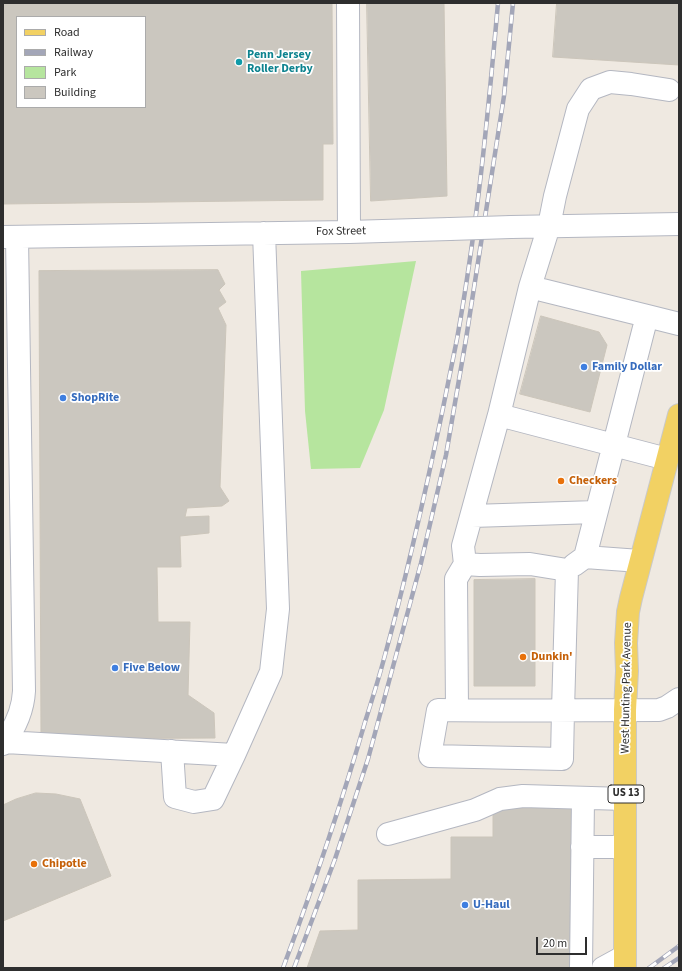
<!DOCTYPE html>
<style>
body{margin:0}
#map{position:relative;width:682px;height:971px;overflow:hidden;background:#efe9e1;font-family:"Source Sans 3",sans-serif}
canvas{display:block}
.frame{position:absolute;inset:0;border:4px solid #2e2e2e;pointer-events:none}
.legend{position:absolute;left:16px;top:16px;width:130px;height:92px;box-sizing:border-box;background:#fff;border:1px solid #ababab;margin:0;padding:5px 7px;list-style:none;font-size:12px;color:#2e2e2e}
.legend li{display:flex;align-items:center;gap:8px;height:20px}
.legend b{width:20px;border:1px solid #ababab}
.scale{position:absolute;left:536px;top:937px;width:51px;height:18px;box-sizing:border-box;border:2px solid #2e2e2e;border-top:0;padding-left:5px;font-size:12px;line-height:14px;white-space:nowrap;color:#2e2e2e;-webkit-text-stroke:3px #fff;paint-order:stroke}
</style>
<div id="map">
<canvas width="682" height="971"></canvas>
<div class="frame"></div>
<ul class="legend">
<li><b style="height:5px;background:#f2d163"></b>Road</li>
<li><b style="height:5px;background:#a3a6b8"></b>Railway</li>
<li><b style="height:11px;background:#b6e59e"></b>Park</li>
<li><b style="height:11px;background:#cbc7bf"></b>Building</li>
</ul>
<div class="scale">20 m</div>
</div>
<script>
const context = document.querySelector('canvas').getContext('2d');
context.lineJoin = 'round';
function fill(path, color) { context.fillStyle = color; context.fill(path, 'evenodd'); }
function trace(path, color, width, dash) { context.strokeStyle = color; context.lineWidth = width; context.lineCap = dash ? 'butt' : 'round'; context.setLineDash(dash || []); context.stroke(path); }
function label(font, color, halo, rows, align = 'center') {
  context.font = font + ' "Source Sans 3",sans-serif'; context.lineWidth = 3.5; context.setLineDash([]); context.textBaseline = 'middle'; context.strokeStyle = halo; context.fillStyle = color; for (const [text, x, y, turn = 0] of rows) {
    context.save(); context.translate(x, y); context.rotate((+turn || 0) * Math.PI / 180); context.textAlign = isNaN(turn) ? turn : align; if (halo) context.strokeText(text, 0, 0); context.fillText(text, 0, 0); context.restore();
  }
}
fill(new Path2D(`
 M416,261L384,410L360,468L311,469L305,411L301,271Z`), '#b6e59e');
const building = new Path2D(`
 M3,3H332L333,144H323V200L3,204ZM17,17H145V107H17Z
 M367,3H444L447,196L371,201Z
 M557,3H679V65L553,57Z
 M218,270L225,284L219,290L226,302L218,308L226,325L220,487L229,501L222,506L187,508L185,517L209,516V533L180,536L181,567H157L158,622H190L188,695L214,713L215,738L41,739L39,271Z
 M541,316L599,332L607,345L590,412L520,394Z
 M535,579V686H474V580Z
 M36,793L56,794L80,799L111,876L3,921V805L16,799Z
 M572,806L573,968H307L320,931L358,930V880L451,879V837H493V807Z`);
fill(building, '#cbc7bf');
trace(building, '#cbc5ba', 1);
const minor = new Path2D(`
 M348,3L349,232
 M511,227L679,224
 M3,237L349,232L450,229
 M530,287L549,226L555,196L578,109L591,89L610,82L631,84L669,90
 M647,316L679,324
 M499,415L530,287L647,316L585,557
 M472,516L596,512
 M465,564L463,546L499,415L667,459
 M574,565L585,557L640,561
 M457,710L456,579L465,564L480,565L530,564L567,570L563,710L562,759L430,756L438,710C512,711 585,710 659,710L667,707L679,699
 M5,742L234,755
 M3,744C15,728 23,711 24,691L17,237
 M172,751L175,797L194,802L213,799L234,755L271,672L278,609L264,233
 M388,834L475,810L500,799L523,796L625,799
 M582,847H625
 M581,968L583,798
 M603,968L625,956`);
const major = new Path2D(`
 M625,968V710L627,671L626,643L628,612L631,598L679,415`);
trace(minor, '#b4b7c1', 24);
trace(major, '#c9c9c9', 24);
trace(minor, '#fff', 22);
trace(major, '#f2d163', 22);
const rail = new Path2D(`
 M283,968C313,887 341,805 365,722C372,700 379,678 385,655C407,575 425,494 442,413C447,388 452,364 457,339C477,228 488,115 498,3
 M294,968L335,859L368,759L421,563L446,455L466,339L504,96L513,3
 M649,968L679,946
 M664,968L679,958`);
trace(rail, '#a3a6b8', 4.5);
trace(rail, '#fff', 3, [9]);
const minorBridge = new Path2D(`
 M450,229L511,227`);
trace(minorBridge, '#b4b7c1', 24, []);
trace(minorBridge, '#fff', 22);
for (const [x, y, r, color] of [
 [239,62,4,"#0f9aa8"],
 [584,367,4,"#3f7fe0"],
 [63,398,4,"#3f7fe0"],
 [561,481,4,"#e8710a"],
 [523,657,4,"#e8710a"],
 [115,668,4,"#3f7fe0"],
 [34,864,4,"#e8710a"],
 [465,905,4,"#3f7fe0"]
]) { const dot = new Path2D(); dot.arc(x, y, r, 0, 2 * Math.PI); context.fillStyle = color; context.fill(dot); trace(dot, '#fff', 1.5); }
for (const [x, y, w] of [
 [626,794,36]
]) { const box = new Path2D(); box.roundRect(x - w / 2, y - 9, w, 18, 3); context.fillStyle = '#fff'; context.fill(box); trace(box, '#2e2e2e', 1); }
label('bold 11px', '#2e2e2e', null, [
 ["US 13",626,794]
]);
label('bold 12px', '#0d838f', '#fff', [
 ["Penn Jersey",247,55],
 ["Roller Derby",247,69]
], 'left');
label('12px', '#2e2e2e', '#fff', [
 ["Fox Street",341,232,-1],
 ["West Hunting Park Avenue",627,688,-89]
]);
label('bold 12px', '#366cbe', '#fff', [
 ["Family Dollar",592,367],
 ["ShopRite",71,398],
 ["Five Below",123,668],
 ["U-Haul",473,905]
], 'left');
label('bold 12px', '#c56008', '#fff', [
 ["Checkers",569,481],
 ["Dunkin'",531,657],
 ["Chipotle",42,864]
], 'left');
</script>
